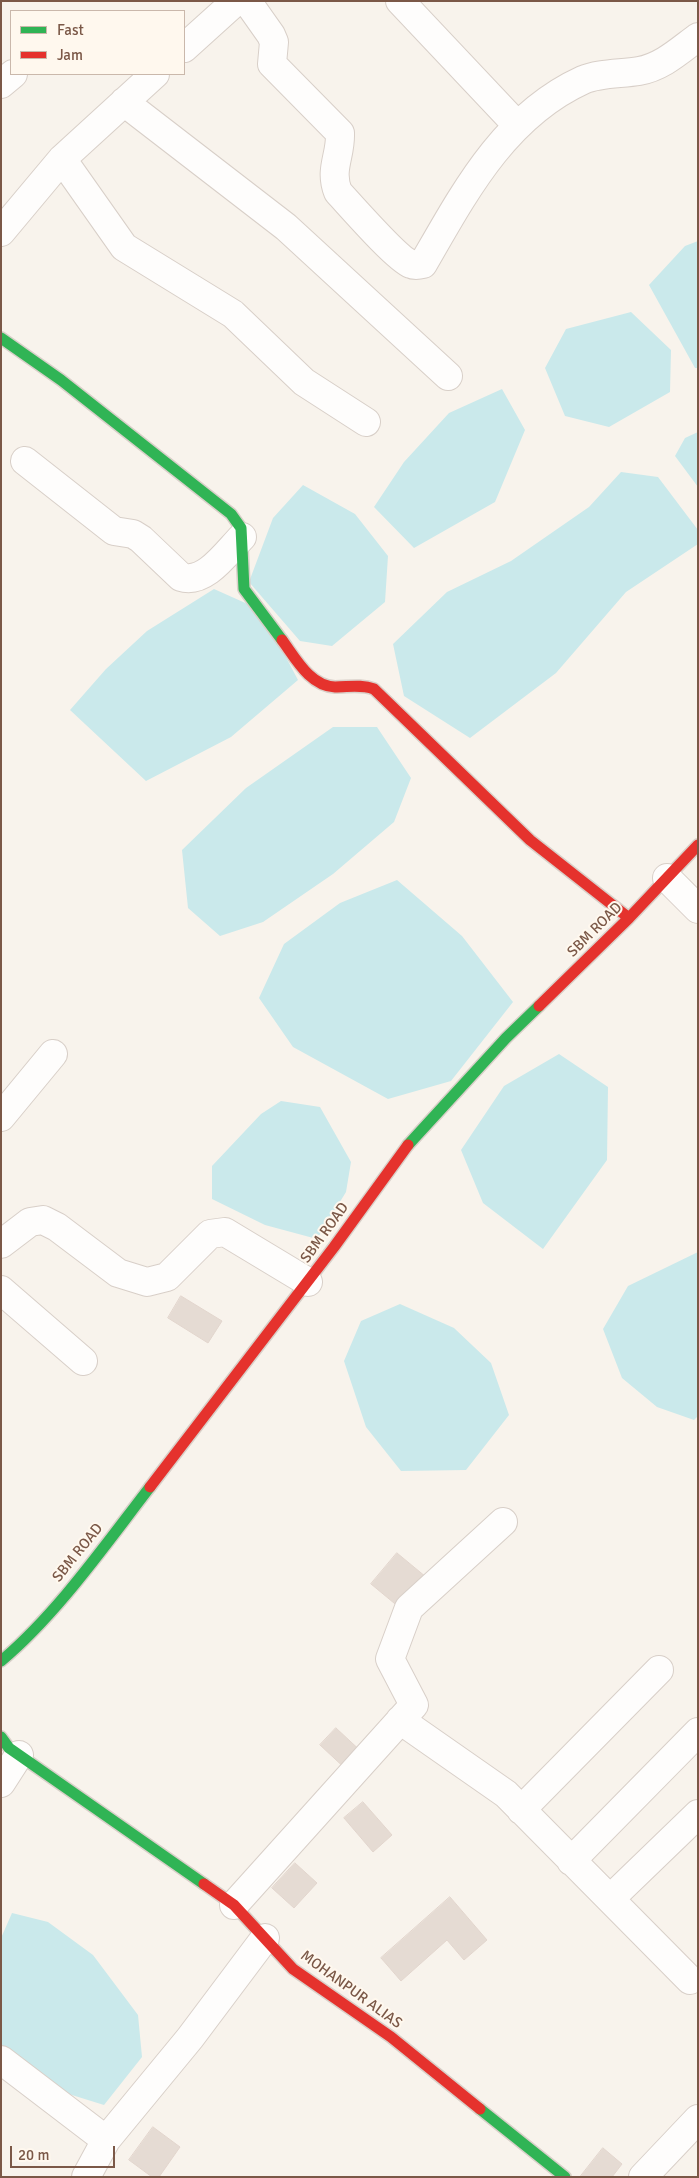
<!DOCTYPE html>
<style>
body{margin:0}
#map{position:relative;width:699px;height:2178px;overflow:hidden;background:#f8f3ec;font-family:Signika,sans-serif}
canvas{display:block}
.frame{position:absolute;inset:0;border:2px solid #7b5847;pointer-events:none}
.legend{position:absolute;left:10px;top:10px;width:175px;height:65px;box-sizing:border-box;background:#fff8ee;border:1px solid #cab8ab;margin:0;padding:6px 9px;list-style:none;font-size:15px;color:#7b5847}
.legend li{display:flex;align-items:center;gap:10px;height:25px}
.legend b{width:25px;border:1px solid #cab8ab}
.scale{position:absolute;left:10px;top:2146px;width:105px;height:22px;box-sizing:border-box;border:2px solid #7b5847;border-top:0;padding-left:6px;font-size:15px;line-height:18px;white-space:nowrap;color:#7b5847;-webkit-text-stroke:4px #fff8ee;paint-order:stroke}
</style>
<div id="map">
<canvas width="699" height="2178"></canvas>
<div class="frame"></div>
<ul class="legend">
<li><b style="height:6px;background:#30b455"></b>Fast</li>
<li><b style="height:6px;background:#e5322d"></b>Jam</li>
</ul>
<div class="scale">20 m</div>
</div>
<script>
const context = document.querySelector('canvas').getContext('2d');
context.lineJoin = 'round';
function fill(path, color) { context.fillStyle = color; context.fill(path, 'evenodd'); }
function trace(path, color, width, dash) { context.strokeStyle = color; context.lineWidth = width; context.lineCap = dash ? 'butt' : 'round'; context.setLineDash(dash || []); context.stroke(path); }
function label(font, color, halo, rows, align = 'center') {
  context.font = font + ' Signika,sans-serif'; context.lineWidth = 4; context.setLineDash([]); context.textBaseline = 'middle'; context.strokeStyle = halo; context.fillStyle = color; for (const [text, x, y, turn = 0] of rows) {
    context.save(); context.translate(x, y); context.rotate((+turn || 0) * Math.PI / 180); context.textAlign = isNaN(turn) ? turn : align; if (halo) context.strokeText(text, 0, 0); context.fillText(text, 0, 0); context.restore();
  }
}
fill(new Path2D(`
 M698,241V368H695L649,285L685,246Z
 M631,312L671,350L670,392L609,427L565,416L545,368L566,329Z
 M502,389L525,430L495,502L414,548L374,507L404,462L449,413Z
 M698,432V487L675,456L685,438Z
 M621,472L658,477L698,530V544L626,592L556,673L470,738L404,696L393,644L447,592L511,561L589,507Z
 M303,485L355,514L388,556L385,602L332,646L300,641L249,582L273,518Z
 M214,589L261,610L298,680L231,737L146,781L70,710L106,669L147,631Z
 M333,727H377L411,778L394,822L333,874L263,922L220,936L188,908L182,850L246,788Z
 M397,880L462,936L513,1002L451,1081L388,1099L293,1047L259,998L284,944L340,903Z
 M559,1054L608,1087L607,1160L543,1249L483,1203L461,1150L504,1086Z
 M281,1101L320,1107L351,1162L346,1192L317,1239L265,1225L212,1199V1166L261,1114Z
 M698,1252V1416L694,1420L657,1407L622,1378L603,1329L628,1286Z
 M400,1304L454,1328L491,1363L509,1415L466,1470L401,1471L366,1427L344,1361L361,1321Z
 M12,1913L48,1922L93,1955L138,2015L142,2057L104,2105L59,2091L1,2046V1938Z`), '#cae9eb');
const building = new Path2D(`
 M181,1296L222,1321L208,1343L168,1318Z
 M397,1553L426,1577L400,1608L371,1584Z
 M336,1728L365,1755L349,1772L320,1745Z
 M363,1802L392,1835L373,1852L344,1818Z
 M295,1863L317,1883L294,1908L272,1888Z
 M450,1897L487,1940L464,1960L447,1940L401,1981L381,1958Z
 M153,2127L180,2147L159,2177H152L129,2160Z
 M603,2148L622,2164L612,2177H580Z`);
fill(building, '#e5dbd3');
trace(building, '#e2d5cd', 1);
const street = new Path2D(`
 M247,1L271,35L274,42L272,64L340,133C341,156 329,169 338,192C351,206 397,259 411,264C415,266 419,265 423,264C464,193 504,116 583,80C599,73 621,74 639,71C662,67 679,51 698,37
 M400,1L517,125
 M184,48L236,1
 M1,84L13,74
 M124,102L286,227L448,376
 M62,159L124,247L233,314L304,382L366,422
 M1,232L62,159L155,74
 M25,461L114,531L133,534L141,539L181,577C205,585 227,552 242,537
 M667,878L698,909
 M1,1117L53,1054
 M1,1244L30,1222L43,1220L57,1227L118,1273L147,1282L167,1277L210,1234L225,1232L308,1282
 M1,1290L83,1361
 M400,1720L506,1794L690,1980
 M1,1783L19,1755
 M521,1810L659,1670
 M571,1861L698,1732
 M610,1899L698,1814
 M234,1905L414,1705L390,1659L409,1608L503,1522
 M1,2060L106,2140
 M86,2177L106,2140L190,2038L265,1938
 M643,2177L698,2119`);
const fast = new Path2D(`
 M1,338L61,380L231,514L241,528L244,589L282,640
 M408,1145L506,1038L539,1006
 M1,1661C57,1614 105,1545 150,1487
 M1,1737L9,1748L204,1884
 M480,2109L565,2177`);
const jam = new Path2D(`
 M282,640C296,659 310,686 335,687C349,687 361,684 374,689L530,840L629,918
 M539,1006L629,918L698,845
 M150,1487L334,1247L408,1145
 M204,1884L234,1905L293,1969L391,2037L480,2109`);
trace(street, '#d8cfc8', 30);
trace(fast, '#d9d0c9', 14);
trace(jam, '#d9d0c9', 14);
trace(street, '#fefdfc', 28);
trace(fast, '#30b455', 11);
trace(jam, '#e5322d', 11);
label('15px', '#7b5847', '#fff8ee', [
 ["SBM ROAD",595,930,-45],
 ["SBM ROAD",325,1233,-54],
 ["SBM ROAD",78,1553,-51],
 ["MOHANPUR ALIAS",351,1990,36]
]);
</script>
